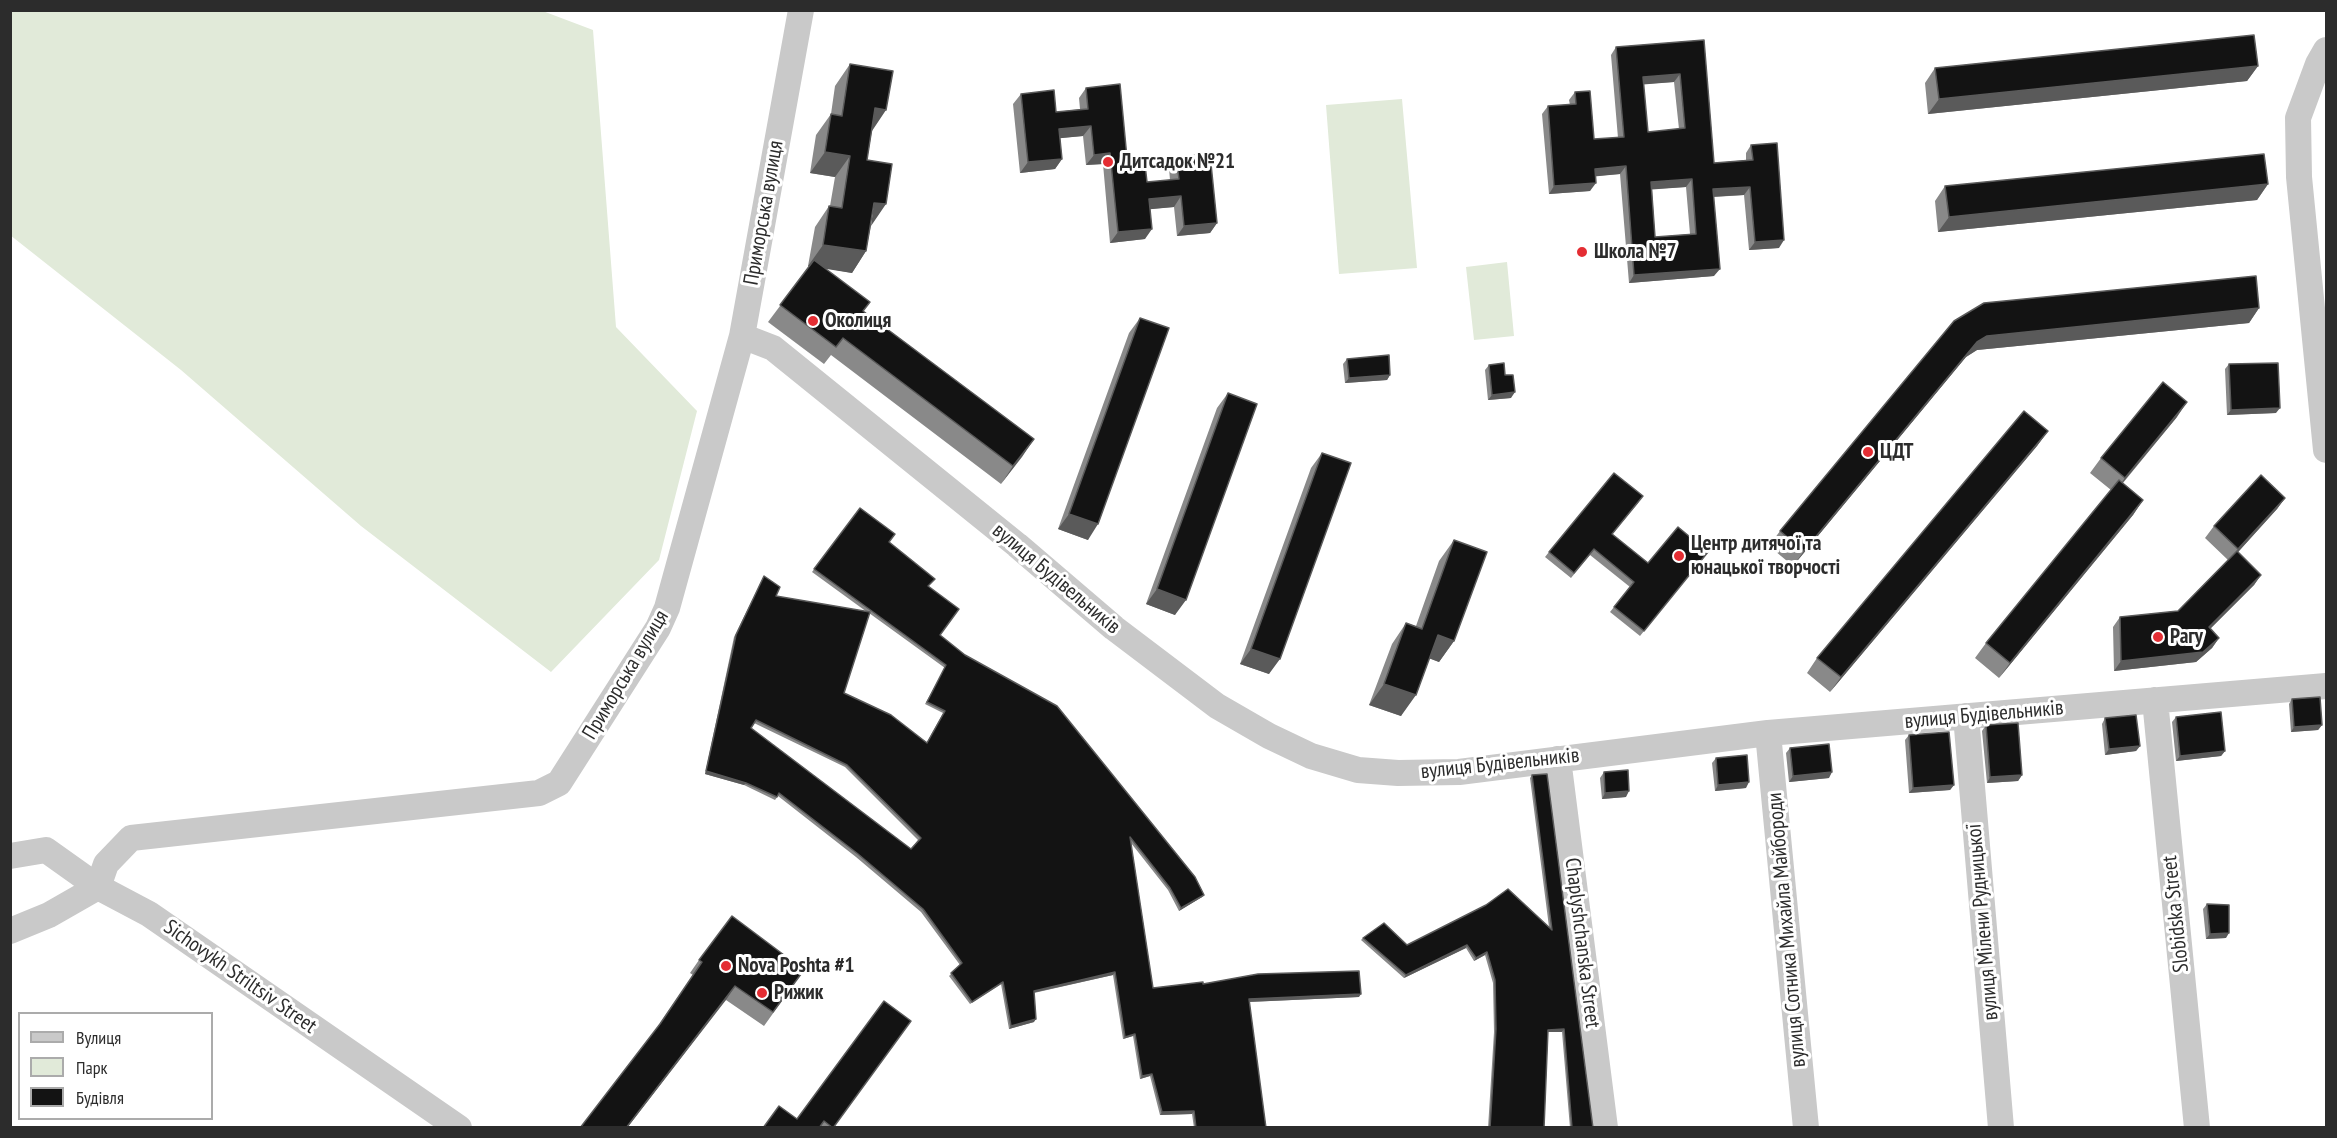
<!DOCTYPE html>
<meta charset="utf-8">
<style>
body{margin:0}
#map{position:relative;width:2337px;height:1138px;overflow:hidden;background:#fff;font-family:"PT Sans Narrow",sans-serif}
canvas{display:block}
.frame{position:absolute;inset:0;border:12px solid #2c2c2c;pointer-events:none}
.legend{position:absolute;left:18px;top:1012px;width:195px;height:108px;box-sizing:border-box;background:#fff;border:2px solid #ababab;margin:0;padding:8px 10px;list-style:none;font-size:18px;color:#2c2c2c}
.legend li{display:flex;align-items:center;gap:12px;height:30px}
.legend b{width:30px;border:2px solid #ababab}
</style>
<div id="map">
<canvas width="2337" height="1138"></canvas>
<div class="frame"></div>
<ul class="legend">
<li><b style="height:8px;background:#c9c9c9"></b>Вулиця</li>
<li><b style="height:16px;background:#e1ead9"></b>Парк</li>
<li><b style="height:16px;background:#131313"></b>Будівля</li>
</ul>
</div>
<script>
const context = document.querySelector('canvas').getContext('2d');
context.lineJoin = 'round';
function fill(path, color) { context.fillStyle = color; context.fill(path, 'evenodd'); }
function trace(path, color, width, dash) { context.strokeStyle = color; context.lineWidth = width; context.lineCap = dash ? 'butt' : 'round'; context.setLineDash(dash || []); context.stroke(path); }
function label(font, color, halo, rows, align = 'center') {
  context.font = font + ' "PT Sans Narrow",sans-serif'; context.lineWidth = 6; context.setLineDash([]); context.textBaseline = 'middle'; context.strokeStyle = halo; context.fillStyle = color; for (const [text, x, y, turn = 0] of rows) {
    context.save(); context.translate(x, y); context.rotate((+turn || 0) * Math.PI / 180); context.textAlign = isNaN(turn) ? turn : align; if (halo) context.strokeText(text, 0, 0); context.fillText(text, 0, 0); context.restore();
  }
}
fill(new Path2D(`
 M540,10L593,30L616,327L697,411L659,560L551,672L361,526L181,370L10,235L11,11Z
 M1402,99L1417,268L1339,274L1326,105Z
 M1507,262L1514,336L1474,340L1466,267Z`), '#e1ead9');
trace(new Path2D(`
 M2326,50L2318,64L2298,118L2299,177L2326,450
 M742,336L773,348L1017,545L1114,628L1217,706L1269,736L1311,756L1358,770L1398,773L1459,772L1768,733L2326,686
 M2155,700L2197,1128
 M1966,716L2001,1128
 M1768,733L1806,1128
 M1558,759L1605,1128
 M10,856L46,850L98,887L106,864L131,838L539,793L559,783L658,628L667,608L742,336L801,10
 M10,931L49,915L98,887L149,914L459,1128`), '#c9c9c9', 26);
fill(new Path2D(`
 M1704,40L1714,163L1746,160V153L1751,145L1779,248L1749,250L1744,195L1714,197V276L1629,283L1620,174L1595,176L1590,191L1549,194L1542,114L1548,106L1570,105L1569,100L1575,92L1594,139L1618,138L1611,55L1616,47ZM1674,82L1679,129L1648,132L1643,84ZM1686,187L1690,234L1655,237L1652,189Z
 M850,64L872,131L867,160L871,225L866,251L852,273L825,268L863,311L1034,439L1001,484L831,355L824,364L768,322L810,266H808L815,227L829,206H830L835,177L810,173L816,135L831,114L835,86Z
 M2258,66L2247,81L1928,114L1925,83L1935,68Z
 M1086,88L1127,158L1147,182L1170,180L1169,168L1176,157L1217,223L1210,233L1177,236L1174,207L1150,209L1145,239L1110,243L1103,164L1086,165L1083,136L1060,138L1062,159L1055,169L1020,173L1013,104L1021,94L1056,112L1080,109L1079,98Z
 M2268,184L2257,200L1938,232L1935,201L1945,186Z
 M2259,308L2249,323L1977,350L1966,357L1793,566L1769,546L1780,531L1954,321Z
 M1140,318L1088,540L1058,529L1129,333Z
 M1347,359L1390,375L1387,380L1345,383L1343,364Z
 M2229,364L2276,413L2227,415L2225,369Z
 M1489,365L1505,375L1511,398L1488,400L1485,370Z
 M1228,393L1175,615L1146,604L1217,408Z
 M2177,417L2123,483L2143,500L2133,515L1999,678L1975,658L1986,643L2111,490L2090,473L2101,458Z
 M2048,431L2037,446L1830,692L1807,673L1817,658Z
 M1322,453L1269,674L1240,664L1311,468Z
 M2285,498L2277,509L2238,552L2261,575L2254,585L2210,629L2219,638L2212,648L2196,662L2114,671L2113,627L2120,617L2178,611L2228,560L2205,538L2214,526Z
 M1639,502L1612,534L1648,563L1708,552L1640,636L1610,612L1630,587L1590,555L1571,578L1545,557L1549,552Z
 M860,508L929,587L940,635L1202,897L1179,911L1168,890L1131,843L1153,988L1203,984L1359,997L1249,1002L1266,1128H1194L1192,1114L1160,1115L1150,1076L1140,1079L1133,1036L1123,1039L1113,975L1034,993V1022L1009,1029L1001,984L970,1004L949,976L960,965L921,912L856,857L778,796L775,800L744,785L705,774L734,637L764,576L776,596L867,612L812,572ZM869,613L945,668L925,704L943,713L927,742L844,693ZM754,723L845,767L918,840L911,849L751,728Z
 M1454,540V641L1439,662L1429,658L1401,716L1369,705L1392,644L1406,623L1416,626L1439,561Z
 M2292,699L2322,725L2318,730L2291,732L2289,704Z
 M2176,717L2225,751L2221,756L2176,761L2172,722Z
 M2105,718L2140,746L2136,751L2105,755L2102,724Z
 M1986,725L2022,775L2018,781L1987,783L1982,731Z
 M1909,735L1954,785L1950,790L1909,793L1905,740Z
 M1790,748L1829,778L1789,782L1786,753Z
 M1716,758L1746,788L1715,791L1712,763Z
 M1604,772L1626,797L1602,799L1600,778Z
 M1532,775L1593,1128H1570L1562,1032H1548L1544,1128H1488L1494,1032L1493,983L1485,955L1474,961L1466,948L1404,978L1361,940L1363,938L1407,945L1549,927L1530,778Z
 M2207,904L2226,938L2206,939L2203,909Z
 M699,960L804,970L764,1026L726,1000L658,1026L693,975L690,973Z
 M884,1001L833,1128H763L797,1119Z`), '#898989');
fill(new Path2D(`
 M2258,66L2247,81L1928,114L1939,99Z
 M1680,74L1674,82L1637,85L1643,77Z
 M875,108L886,110L872,131L860,129Z
 M1091,126L1083,136L1052,139L1059,129Z
 M825,152L850,156L835,177L810,173Z
 M1110,153L1103,164L1086,165L1094,155Z
 M1062,159L1055,169L1020,173L1028,162Z
 M1626,166L1620,174L1589,177L1595,169Z
 M1692,179L1686,187L1645,190L1651,182Z
 M1596,183L1590,191L1549,194L1554,186Z
 M2268,184L2257,200L1938,232L1949,217Z
 M1750,187L1744,195L1708,197L1713,189Z
 M1181,196L1174,207L1142,210L1149,199Z
 M874,203L886,204L871,226Z
 M1217,223L1210,233L1177,236L1184,226Z
 M1152,229L1145,239L1110,243L1118,232Z
 M1784,240L1779,248L1749,250L1755,242Z
 M823,245L866,251L852,273L808,266Z
 M1720,269L1714,276L1629,283L1634,275Z
 M2259,308L2249,323L1977,350L1966,357L1793,566L1804,551L1977,342L1987,336Z
 M1390,375L1387,380L1345,383L1349,378Z
 M1515,392L1511,398L1488,400L1492,395Z
 M2187,402L2177,417L2114,493L2125,478Z
 M2280,408L2276,413L2227,415L2231,410Z
 M2048,431L2037,446L1830,692L1841,677Z
 M1034,439L1022,457L1001,484L1013,466Z
 M2285,498L2277,509L2230,561L2238,549Z
 M2143,500L2133,515L1999,678L2010,663Z
 M1069,514L1098,524L1088,540L1058,529Z
 M2261,575L2254,585L2202,637L2209,627Z
 M1157,589L1186,600L1175,615L1146,604Z
 M1438,635L1454,641L1439,662L1423,656Z
 M2219,638L2212,648L2196,662L2114,671L2121,661Z
 M1251,649L1280,659L1269,674L1240,664Z
 M1384,684L1416,695L1401,716L1369,705Z
 M2322,725L2318,730L2291,732L2294,727Z
 M2140,746L2136,751L2105,755L2109,749Z
 M2225,751L2221,756L2176,761L2180,756Z
 M706,771L746,783L744,785L705,774Z
 M1832,772L1829,778L1789,782L1793,776Z
 M2022,775L2018,781L1987,783L1990,777Z
 M1749,782L1746,788L1715,791L1718,785Z
 M1954,785L1950,790L1909,793L1913,788Z
 M1629,791L1626,797L1602,799L1605,793Z
 M1204,895L1202,897L1179,911L1181,908Z
 M2229,933L2226,938L2206,939L2210,934Z
 M1467,945L1466,948L1404,978L1406,975Z
 M1487,952L1485,955L1474,961L1476,958Z
 M1115,972L1113,975L1032,993L1034,991Z
 M735,986L726,1000L627,1128H626Z
 M1361,994L1359,997L1247,1002L1249,999Z
 M1036,1019L1034,1022L1009,1029L1011,1026Z
 M1564,1029L1562,1032H1546L1548,1030Z
 M1135,1034L1133,1036L1123,1039L1125,1037Z
 M1152,1074L1150,1076L1140,1079L1142,1076Z
 M1194,1111L1192,1114L1160,1115L1162,1112Z`), '#5a5a5a');
const building = new Path2D(`
 M2254,35L2258,66L1939,99L1935,68Z
 M1704,40L1714,163L1753,160L1751,145L1777,143L1784,240L1755,242L1750,187L1713,189L1720,269L1634,275L1626,166L1595,169L1596,183L1554,186L1548,106L1576,104L1575,92L1590,91L1594,139L1624,137L1616,47ZM1680,74L1685,128L1648,132L1643,77ZM1692,179L1696,234L1655,237L1651,182Z
 M850,64L893,71L886,110L875,108L867,160L892,164L886,204L874,203L866,251L823,245L829,206L842,208L850,156L825,152L831,114L842,116Z
 M1120,84L1127,158L1144,156L1147,182L1179,179L1176,157L1210,154L1217,223L1184,226L1181,196L1149,199L1152,229L1118,232L1110,153L1094,155L1091,126L1059,129L1062,159L1028,162L1021,94L1054,90L1056,112L1088,109L1086,88Z
 M2264,154L2268,184L1949,217L1945,186Z
 M814,260L870,302L863,311L1034,439L1013,466L843,338L836,347L780,305Z
 M2256,276L2259,308L1987,336L1977,342L1804,551L1780,531L1954,321L1984,303Z
 M1140,318L1169,328L1098,524L1069,514Z
 M1389,355L1390,375L1349,378L1347,359Z
 M1504,363L1505,375H1513L1515,392L1492,395L1489,365Z
 M2278,363L2280,408L2231,410L2229,364Z
 M2163,382L2187,402L2125,478L2101,458Z
 M1228,393L1257,404L1186,600L1157,589Z
 M2024,411L2048,431L1841,677L1817,658Z
 M1322,453L1351,463L1280,659L1251,649Z
 M1614,473L1643,496L1612,534L1648,563L1678,527L1708,552L1644,631L1614,607L1634,582L1594,549L1574,573L1549,552Z
 M2261,475L2285,498L2238,549L2214,526Z
 M2119,480L2143,500L2010,663L1986,643Z
 M860,508L895,534L889,542L935,579L928,586L959,609L940,635L965,655L1057,706L1195,877L1204,895L1181,908L1170,888L1130,837L1153,988L1203,982V984L1258,974L1359,971L1361,994L1249,999L1266,1128H1196L1194,1111L1162,1112L1152,1074L1142,1076L1135,1034L1125,1037L1115,972L1034,991L1036,1019L1011,1026L1003,982L972,1002L951,973L962,963L923,909L858,854L779,793L777,797L746,783L706,771L736,635L764,576L780,587L776,596L870,612L844,693L891,715L927,743L945,711L927,702L946,665L814,569ZM756,720L847,765L921,838L911,849L751,728Z
 M1454,540L1487,552L1454,641L1438,635L1416,695L1384,684L1406,623L1422,629Z
 M2237,551L2261,575L2209,627L2219,638L2203,652L2121,661L2120,617L2178,611Z
 M2320,697L2322,725L2294,727L2292,699Z
 M2221,712L2225,751L2180,756L2176,717Z
 M2136,715L2140,746L2109,749L2105,718Z
 M2018,723L2022,775L1990,777L1986,725Z
 M1949,732L1954,785L1913,788L1909,735Z
 M1829,744L1832,772L1793,776L1790,748Z
 M1747,755L1749,782L1718,785L1716,758Z
 M1628,770L1629,791L1605,793L1604,772Z
 M1547,774L1593,1128H1572L1564,1029L1548,1030L1544,1128H1490L1496,1029L1495,980L1487,952L1476,958L1467,945L1406,975L1363,938L1384,923L1407,945L1486,905L1508,889L1552,930L1532,775Z
 M2207,904L2229,905V933L2210,934Z
 M732,916L804,970L773,1012L735,986L626,1128H580L660,1024L702,962L699,960Z
 M884,1001L911,1021L833,1128L824,1121L819,1128H763L779,1106L797,1119Z`);
fill(building, '#131313');
trace(building, '#5a5a5a', 1.5);
for (const [x, y, r, color] of [
 [1108,162,6,"#e42d33"],
 [1582,252,6,"#e42d33"],
 [813,321,6,"#e42d33"],
 [1868,452,6,"#e42d33"],
 [1679,556,6,"#e42d33"],
 [2158,637,6,"#e42d33"],
 [726,966,6,"#e42d33"],
 [762,993,6,"#e42d33"]
]) { const dot = new Path2D(); dot.arc(x, y, r, 0, 2 * Math.PI); context.fillStyle = color; context.fill(dot); trace(dot, '#fff', 2); }
label('bold 21px', '#2c2c2c', '#fff', [
 ["Дитсадок №21",1120,162],
 ["Школа №7",1594,252],
 ["Околиця",825,321],
 ["ЦДТ",1880,452],
 ["Центр дитячої та",1691,544],
 ["юнацької творчості",1691,568],
 ["Рагу",2170,637],
 ["Nova Poshta #1",738,966],
 ["Рижик",774,993]
], 'left');
label('21px', '#2c2c2c', '#fff', [
 ["Приморська вулиця",764,213,-80],
 ["вулиця Будівельників",1056,579,40],
 ["Приморська вулиця",626,675,-59],
 ["вулиця Будівельників",1984,715,-5],
 ["вулиця Будівельників",1500,764,-6],
 ["Slobidska Street",2176,914,-96],
 ["вулиця Мілени Рудницької",1983,922,-95],
 ["вулиця Сотника Михайла Майбороди",1787,930,-95],
 ["Chaplyshchanska Street",1582,943,83],
 ["Sichovykh Striltsiv Street",240,977,35]
]);
</script>
